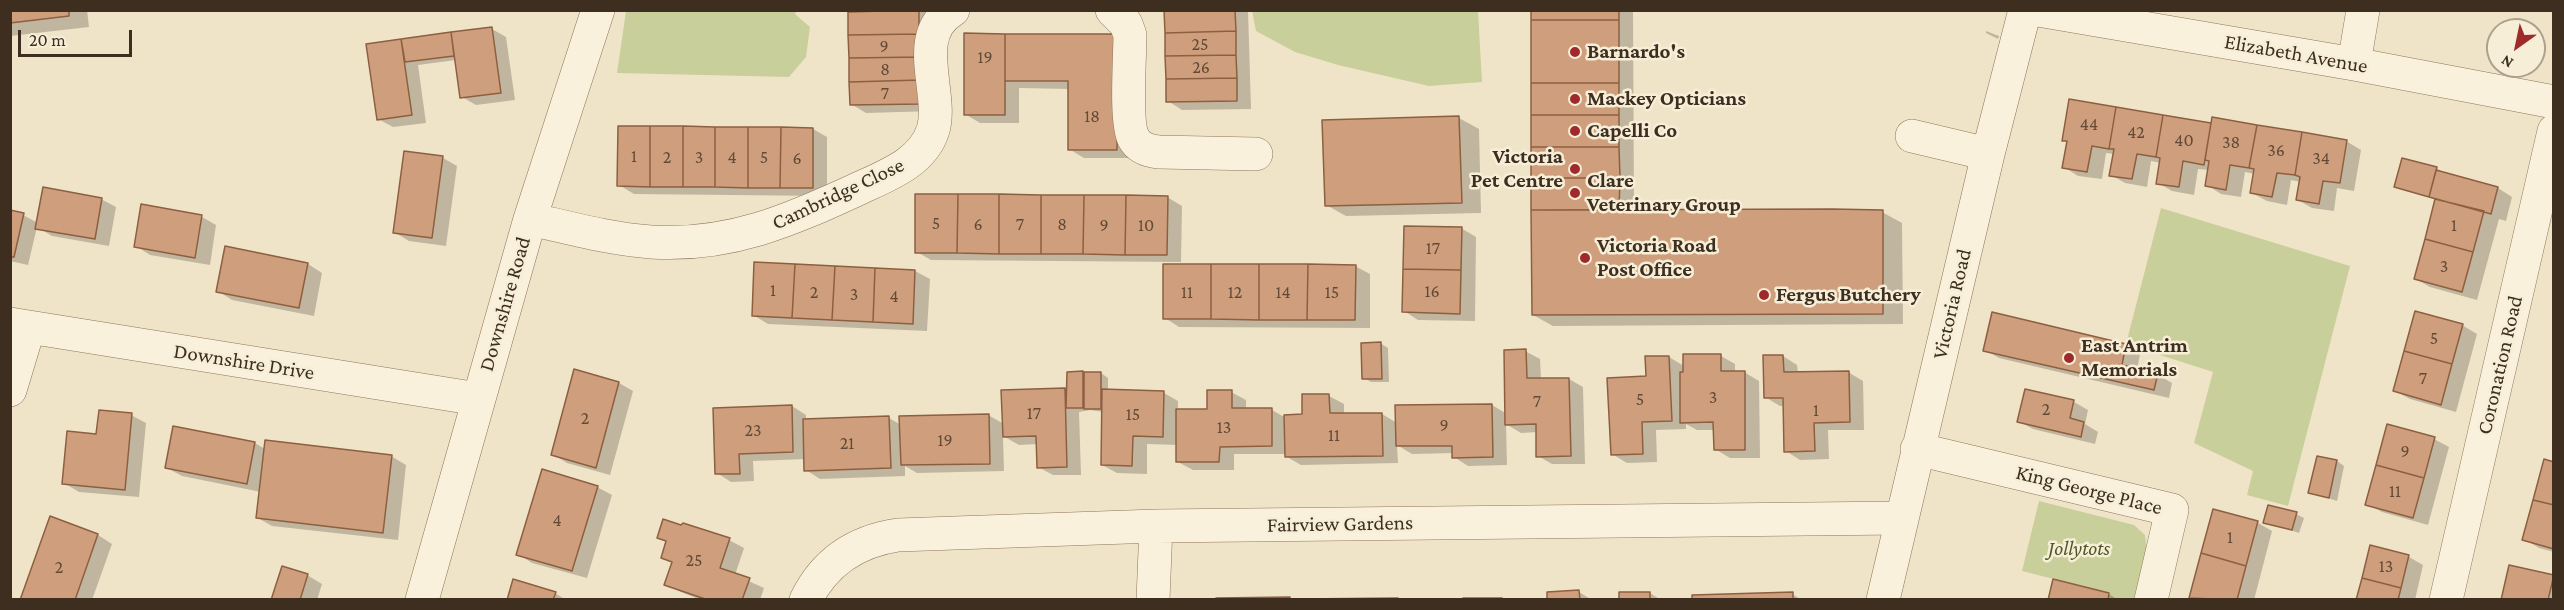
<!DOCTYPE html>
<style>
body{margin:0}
#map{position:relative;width:2564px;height:610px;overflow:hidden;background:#f0e4c8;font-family:"Crimson Pro",serif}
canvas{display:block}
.frame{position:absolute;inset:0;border:12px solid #3d2e20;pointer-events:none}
.north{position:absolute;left:2486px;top:18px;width:60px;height:60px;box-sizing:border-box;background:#f7eed8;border:2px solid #ada18e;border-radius:50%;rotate:213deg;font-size:16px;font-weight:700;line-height:24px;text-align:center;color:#3d2e20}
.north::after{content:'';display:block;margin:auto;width:21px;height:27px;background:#9e2a2b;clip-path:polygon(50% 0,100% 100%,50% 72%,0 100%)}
.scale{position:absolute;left:18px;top:30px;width:114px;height:27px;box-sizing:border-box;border:3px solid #3d2e20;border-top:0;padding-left:8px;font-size:18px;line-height:21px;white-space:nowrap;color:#3d2e20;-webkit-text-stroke:4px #f7eed8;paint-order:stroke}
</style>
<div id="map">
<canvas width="2564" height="610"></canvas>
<div class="frame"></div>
<div class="north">N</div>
<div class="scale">20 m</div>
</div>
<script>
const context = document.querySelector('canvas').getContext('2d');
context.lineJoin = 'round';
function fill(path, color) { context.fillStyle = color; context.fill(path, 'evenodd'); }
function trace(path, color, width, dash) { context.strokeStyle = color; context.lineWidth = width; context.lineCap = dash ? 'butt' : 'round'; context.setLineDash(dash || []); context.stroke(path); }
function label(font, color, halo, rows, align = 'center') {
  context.font = font + ' "Crimson Pro",serif'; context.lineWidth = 5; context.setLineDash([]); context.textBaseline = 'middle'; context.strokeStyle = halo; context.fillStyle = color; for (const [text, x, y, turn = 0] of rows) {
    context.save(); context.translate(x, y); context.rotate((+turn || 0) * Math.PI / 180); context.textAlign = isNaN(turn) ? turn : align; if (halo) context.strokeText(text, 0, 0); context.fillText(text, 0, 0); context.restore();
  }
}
fill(new Path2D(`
 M626,11H797L795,14L810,27L806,57L789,77L617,73Z
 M1252,11H1478L1482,82L1429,86L1338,65L1295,52L1256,31Z
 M2161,208L2350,266L2288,506L2247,495L2253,471L2194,443L2213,372L2126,344Z
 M2039,501L2134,525L2145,535L2147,553L2138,599H2108L2109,593L2022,571Z`), '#c9cf9b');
fill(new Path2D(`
 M10,10H87L89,27L10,36Z
 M850,10H935V111L866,113L851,104Z
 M1166,10H1248L1251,109L1182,110L1168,101Z
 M1532,10H1633L1634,211L1882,212L1902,223L1903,324L1553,326L1533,315Z
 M492,29L506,37L515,100L476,105L462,97L456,60L418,65L426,123L393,127L378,119L368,45Z
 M1986,31L1999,36L1998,39L1986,33Z
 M965,35L1117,36L1131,158H1084L1069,149V89L1019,88V123H980L965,114Z
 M2070,101L2212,125L2346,141L2361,150L2354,191L2337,188L2334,211L2312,208L2298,200L2301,182L2291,180L2287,205L2267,201L2252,193L2255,174L2245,172L2241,197L2221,194L2207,185L2209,170L2198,169L2194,195L2172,191L2158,183L2161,163L2151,161L2147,187L2125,183L2111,175L2114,154L2106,153L2102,179L2078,176L2064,167L2068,142L2064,140Z
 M1459,118L1479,129L1481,213L1346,216L1326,205Z
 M813,129L827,137V196L634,194L619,185Z
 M443,158L457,166L446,246L409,241L394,232Z
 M2436,168L2444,173L2498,188L2512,197L2506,221L2499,219L2477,300L2430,287L2416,279L2437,200L2396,186Z
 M1167,197L1182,206L1181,262L931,260L917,252Z
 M101,199L116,207L109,246L52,236L37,227L28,265L10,261V212L23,215L38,223Z
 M143,206L202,217L216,225L210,265L150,255L136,246Z
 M1461,228L1476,237L1475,321L1418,320L1404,311Z
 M756,263L915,271L930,279L927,331L768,324L753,315Z
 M308,264L322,273L314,316L232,300L218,291Z
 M1355,266L1370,274V328L1179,327L1165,318Z
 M2462,325L2477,334L2456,412L2410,399L2395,391Z
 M1380,343L1388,348L1389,382H1371L1364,378Z
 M2125,346L2140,354L2137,370L2158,375L2172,383L2169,398L1999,358L1985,350Z
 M1525,351L1540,359L1541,379H1569L1583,387L1585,464H1552L1538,456L1537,432L1521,433L1506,424L1507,465L1468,466L1454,457V453L1412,454L1397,445L1398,463L1301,465L1287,457V454H1234V470H1193L1178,462V445L1147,444V474L1117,473L1102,465L1103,412L1090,410L1079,412L1081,475H1053L1038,467V444L1019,445L1003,436L1004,471L917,473L905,466V476L820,479L806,470V459L753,461L754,481L731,482L717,473L792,406L806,415V420L889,418L901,425L988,415L1004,424L1064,390L1068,392L1082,373L1086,375L1101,373L1108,378V391L1164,393L1178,401V410H1209L1231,392L1246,400V410H1272L1286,418L1304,416L1329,396L1344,404V415L1382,414L1397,423L1492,405L1507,414Z
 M1721,356L1735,364V372H1744L1759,381L1760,458H1730L1715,449V430H1697L1686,424V429L1656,430L1657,462L1627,463L1612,454L1648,377L1669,357L1684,366Z
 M1783,356L1797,365L1798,373L1848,372L1863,381L1864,430H1828L1829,459L1800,460L1786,451L1785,406H1780L1765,397Z
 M619,383L633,391L610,475L567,463L552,454Z
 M2026,390L2074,402L2088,410L2085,424L2098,432L2095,444L2033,429L2018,421Z
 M131,415L146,423L139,497L79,492L64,483Z
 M2434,439L2449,447L2428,525L2382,512L2367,504Z
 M255,443L265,449L391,456L406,465L398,540L272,526L258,518L261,492L182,476L167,468Z
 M2318,457L2337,461L2344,466L2337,501L2310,492Z
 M2554,463V552L2539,548L2524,539Z
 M597,487L612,495L587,578L532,563L518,554Z
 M2214,510L2258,523L2272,531L2254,600L2190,598Z
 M2296,514L2304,518L2299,533L2265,522Z
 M51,518L98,535L112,544L92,600H22Z
 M683,524L729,540L744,548L735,575L764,588L760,600H701L681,592L666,584L673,563L662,558L668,542L659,537Z
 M2371,547L2409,557L2423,565L2415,600H2357Z
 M307,575L322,584L317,600H273Z
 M2554,577V600H2502Z
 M2054,581L2109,594L2118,600H2050Z
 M1579,592L1592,600H1549Z
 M555,593L566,600H509Z
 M1650,593L1661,600H1620Z
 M1792,594L1802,600H1694Z`), '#0003');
const building = new Path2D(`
 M10,10H69V16L10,23Z
 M919,10V34L848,35V12Z
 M1164,10H1235L1236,31L1165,33Z
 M1531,10H1619V20H1531Z
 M1531,20H1619V83H1531Z
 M492,27L501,93L460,98L451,32Z
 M1236,31V55L1165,56V33Z
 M451,32L454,56L405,62L401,39Z
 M964,33L1005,34V115H964Z
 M919,34L920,57L849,58L848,35Z
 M1005,34H1118L1117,150H1068V81H1005Z
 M401,39L412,115L377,120L366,44Z
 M1236,55L1237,78L1166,79L1165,56Z
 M920,57V80L849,82V58Z
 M1237,78V101L1166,102V79Z
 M920,80L921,104L850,105L849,82Z
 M1531,83H1619V115H1531Z
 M2069,99L2116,107L2109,149L2092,146L2087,172L2062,168L2067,141H2062Z
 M2116,107L2163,115L2156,157L2137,154L2132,179L2109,176L2114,149H2109Z
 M1531,115H1619V147H1531Z
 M2163,115L2211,123L2204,165L2183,161L2179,187L2156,184L2160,158L2156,157Z
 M1459,116L1462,203L1325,206L1322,120Z
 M2212,117L2257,125L2249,168L2230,165L2226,190L2205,186L2209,161L2205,160Z
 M2257,125L2302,132L2295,175L2277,173L2272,197L2250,193L2254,169L2249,168Z
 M618,126H650V187L617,186Z
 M650,126H683V187H650Z
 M683,126L715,127V187H683Z
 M715,127H748V188L715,187Z
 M748,127H781L780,188H748Z
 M781,127L813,128V188H780Z
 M2302,132L2347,140L2340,183L2323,181L2319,204L2296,200L2300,177L2295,175Z
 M1531,147H1619L1620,178H1531Z
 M404,151L443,156L432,238L393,233Z
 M2402,158L2437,167L2429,197L2394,187Z
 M2436,170L2498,187L2491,214L2429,197Z
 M1531,178H1620L1619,210H1531Z
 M43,187L102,198L95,239L35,229Z
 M915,194H958L957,253H915Z
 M958,194H999V254L957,253Z
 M999,194L1041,195V254H999Z
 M1041,195H1084L1083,254H1041Z
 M1084,195H1126L1125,255L1083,254Z
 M1126,195L1168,196L1167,255H1125Z
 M2435,199L2484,211L2473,252L2425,239Z
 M141,204L202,215L195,258L134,247Z
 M1832,209L1883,210V314L1532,315L1531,210Z
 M10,210L24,213L14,257H10Z
 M1404,226L1462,227L1461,270L1403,269Z
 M2425,239L2473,252L2462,292L2414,279Z
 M225,246L308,263L299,308L216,292Z
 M754,262L795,264L792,318L752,316Z
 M795,264L835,266L832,320L792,318Z
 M1163,264H1211V319H1163Z
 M1211,264H1259V320L1211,319Z
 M1259,264H1308L1307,320H1259Z
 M1308,264L1356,265L1355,320H1307Z
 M835,266L875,268L873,322L832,320Z
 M875,268L915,270L913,324L873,322Z
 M1403,269L1461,270L1460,314L1402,312Z
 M2415,311L2463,324L2452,364L2404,351Z
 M1992,312L2126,344L2122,365L2158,373L2154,390L1983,351Z
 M1381,342L1382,379H1362L1361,343Z
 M1526,349L1527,378H1569L1571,456L1536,457V424L1505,425L1504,350Z
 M2404,351L2452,364L2441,405L2393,391Z
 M1683,354H1721V371H1745V450H1714L1713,422L1680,423V372H1683Z
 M1763,355H1783L1784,372L1849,371L1850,422L1814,423L1815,451L1784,452L1783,398H1764Z
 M1645,356H1669L1672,421L1642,422L1643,454L1611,455L1607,378L1646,376Z
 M574,369L619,382L596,468L551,455Z
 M1083,371V408H1066L1067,372Z
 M1084,372H1101V409H1084Z
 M1065,388L1067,467L1037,468L1036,436L1003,437L1001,390Z
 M1102,389L1164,391L1163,437L1133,436L1132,466L1101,465Z
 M2025,389L2074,400L2070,418L2084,422L2081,437L2017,422Z
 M1207,390H1232V408H1272V446L1220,447L1219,462H1176V409H1207Z
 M1302,394H1329L1330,413H1382L1383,456L1285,457L1284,415L1302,414Z
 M1492,404L1493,457L1452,458V446H1396L1395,405Z
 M792,405L793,452L739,454L740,474H715L713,408Z
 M99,410L132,413L125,490L62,484L67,431L96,434Z
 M989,414L990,464L901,465L899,416Z
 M889,416L891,468L804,471L803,419Z
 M2387,424L2435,437L2424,478L2376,465Z
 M173,426L255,442L247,484L165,468Z
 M265,440L392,455L383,533L256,518Z
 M2317,456L2337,460L2329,498L2308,493Z
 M2544,459L2554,462V505L2533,500Z
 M2376,465L2424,478L2413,518L2365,505Z
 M542,469L598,486L572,571L516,555Z
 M2533,500L2554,505V549L2522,540Z
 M2268,505L2297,512L2292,530L2263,523Z
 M2213,509L2258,521L2246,566L2201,553Z
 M50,516L98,534L75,600H20Z
 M663,519L681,525L683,523L730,538L720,568L750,578L742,600H708L664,585L672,562L661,558L666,541L657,538Z
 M2370,545L2409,555L2401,588L2362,578Z
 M2201,553L2246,566L2237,600L2189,598Z
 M2509,565L2554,575L2548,600H2501Z
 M282,566L308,574L300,600H271Z
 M2362,578L2401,588L2398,600H2356Z
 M513,579L556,592L553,600H507Z
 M2053,579L2109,593L2108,600H2048Z
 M1579,590L1580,600H1547V592Z
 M1619,592H1650V600H1619Z
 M1793,592V600H1692V595Z
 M1290,597V600H1216V598Z
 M1398,598V600L1298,599Z
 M1463,598H1502V600H1463Z`);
fill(building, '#cf9f7d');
trace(building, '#8d5f41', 1.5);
const minor = new Path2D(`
 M1112,10L1126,24L1130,35C1130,55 1125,125 1134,139C1139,148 1149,151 1159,152L1256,154
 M2038,10L2354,64L2554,102
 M2354,64L2363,10
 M1912,136L1988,154
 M530,219C570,228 610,239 651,242C730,247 791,220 860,188C888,175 923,162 933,130C944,94 910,35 953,10
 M10,324L478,399
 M10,390L29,327
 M1917,449L2172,510L2151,600
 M422,600L530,219L598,10
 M806,600C825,561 857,541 898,535L1156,526L1901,518
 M1153,600L1156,526
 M1883,600L1988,154L2025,10
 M2446,600L2554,131`);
trace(minor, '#8d765c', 34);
trace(minor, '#faf1dc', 33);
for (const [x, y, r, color] of [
 [1575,52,6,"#9e2a2b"],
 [1575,99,6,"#9e2a2b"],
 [1575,131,6,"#9e2a2b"],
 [1575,169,6,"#9e2a2b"],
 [1575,193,6,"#9e2a2b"],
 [1585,258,6,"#9e2a2b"],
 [1764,295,6,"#9e2a2b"],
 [2069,358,6,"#9e2a2b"]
]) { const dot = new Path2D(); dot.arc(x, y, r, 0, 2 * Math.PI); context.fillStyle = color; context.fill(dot); trace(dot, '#f7eed8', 2); }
label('18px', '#624a37', null, [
 ["25",1200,44],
 ["9",884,46],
 ["19",985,57],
 ["26",1201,67],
 ["8",885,69],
 ["7",885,93],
 ["18",1092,116],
 ["44",2089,124],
 ["42",2136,132],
 ["40",2184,140],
 ["38",2231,142],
 ["36",2276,150],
 ["1",634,156],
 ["2",667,157],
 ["3",699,157],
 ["4",732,157],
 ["5",764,157],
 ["6",797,158],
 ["34",2321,158],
 ["5",936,223],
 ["6",978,224],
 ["7",1020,224],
 ["8",1062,224],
 ["9",1104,225],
 ["10",1146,225],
 ["1",2454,225],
 ["17",1433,248],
 ["3",2444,266],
 ["1",773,290],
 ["16",1432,291],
 ["2",814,292],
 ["11",1187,292],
 ["12",1235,292],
 ["14",1283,292],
 ["15",1332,292],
 ["3",854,294],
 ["4",894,296],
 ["5",2434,338],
 ["7",2423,378],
 ["3",1713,397],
 ["5",1640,399],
 ["7",1537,401],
 ["2",2046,409],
 ["1",1816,410],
 ["17",1034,413],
 ["15",1133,414],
 ["2",585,418],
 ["9",1444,425],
 ["13",1224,427],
 ["23",753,430],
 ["11",1334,435],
 ["19",945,440],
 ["21",847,443],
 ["9",2405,451],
 ["11",2395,491],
 ["4",557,520],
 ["1",2230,537],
 ["25",694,560],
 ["13",2386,566],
 ["2",59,567]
]);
label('bold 21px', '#3d2e20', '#f7eed8', [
 ["Barnardo's",1587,52],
 ["Mackey Opticians",1587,99],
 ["Capelli Co",1587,131],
 ["Victoria",1563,157,"right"],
 ["Pet Centre",1563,181,"right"],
 ["Clare",1587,181],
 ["Veterinary Group",1587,205],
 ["Victoria Road",1597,246],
 ["Post Office",1597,270],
 ["Fergus Butchery",1776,295],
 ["East Antrim",2081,346],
 ["Memorials",2081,370]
], 'left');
label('21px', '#3d2e20', '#f7eed8', [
 ["Elizabeth Avenue",2296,54,10],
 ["Cambridge Close",838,194,-25],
 ["Downshire Road",505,304,-74],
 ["Victoria Road",1952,304,-77],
 ["Downshire Drive",244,362,9],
 ["Coronation Road",2500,365,-77],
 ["King George Place",2089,490,14],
 ["Fairview Gardens",1340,524,-1]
]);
label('italic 21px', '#4d5a26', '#f7eed8', [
 ["Jollytots",2079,549]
]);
</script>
